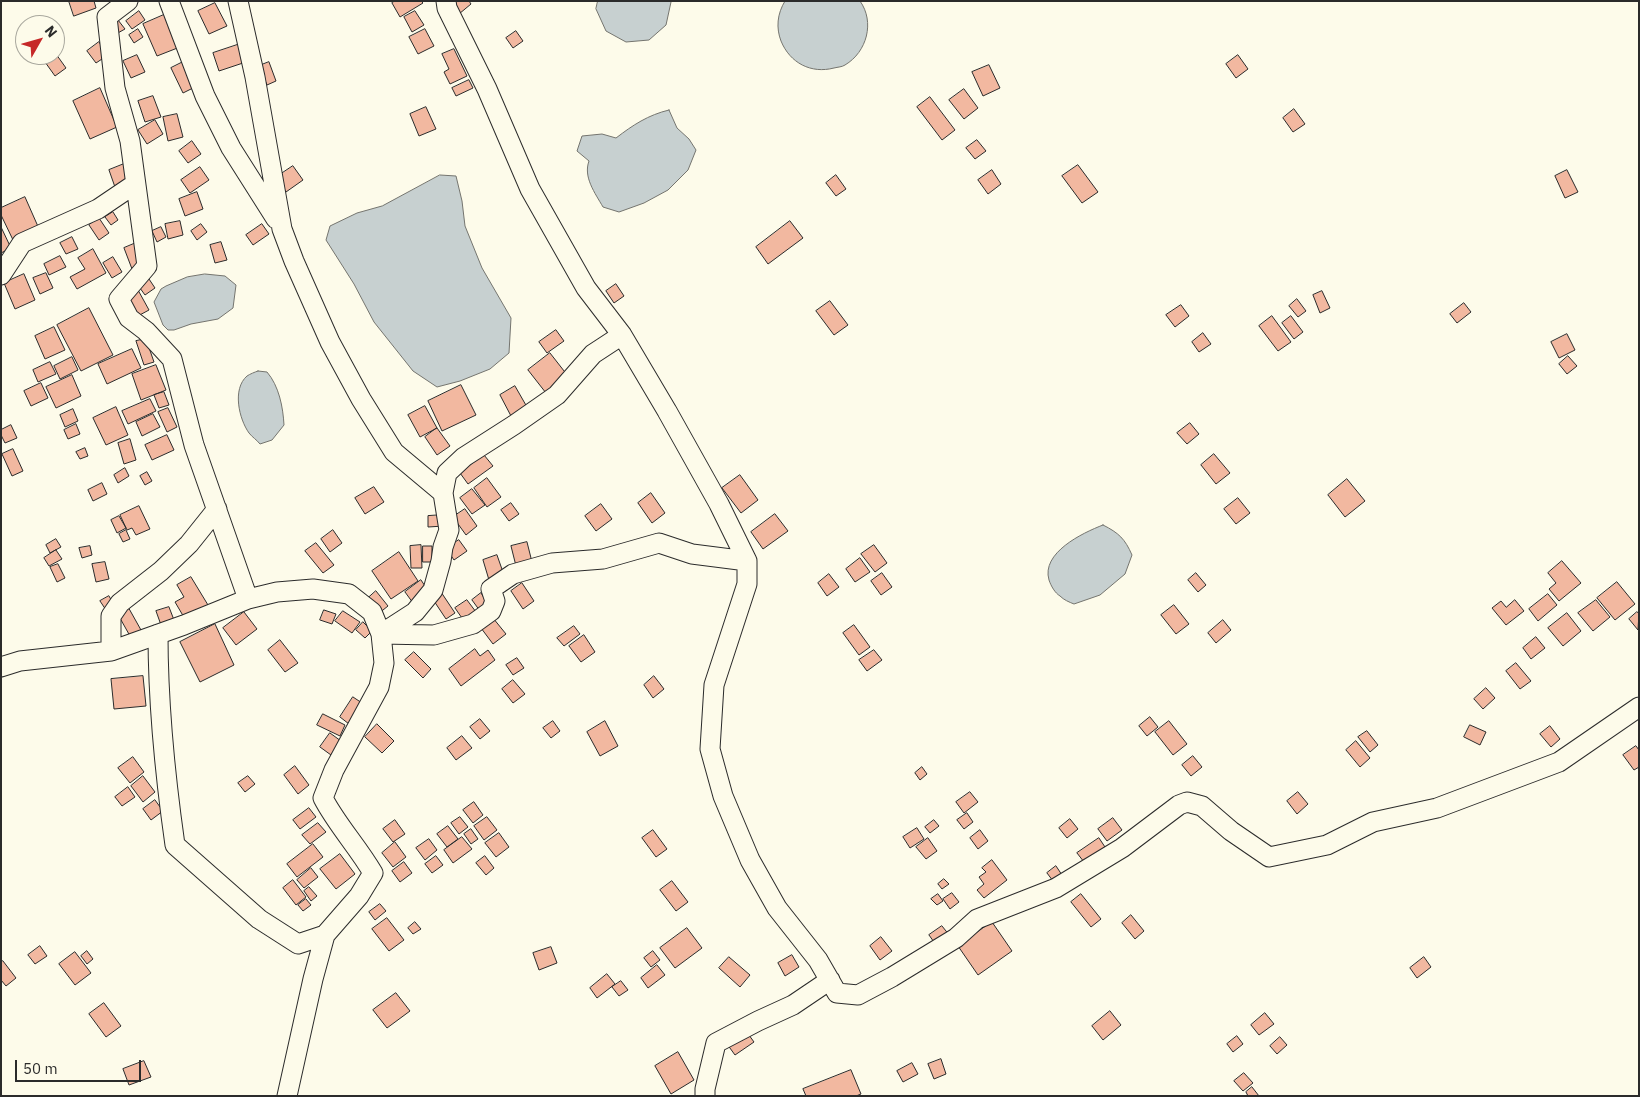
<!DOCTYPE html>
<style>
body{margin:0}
#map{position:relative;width:1640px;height:1097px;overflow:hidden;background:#fdfbea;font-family:"IBM Plex Sans",sans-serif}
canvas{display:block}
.frame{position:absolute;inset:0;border:2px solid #2b2b2b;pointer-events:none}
.north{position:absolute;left:15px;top:15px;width:50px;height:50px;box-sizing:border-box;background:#fdfbea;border:1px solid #a9a89e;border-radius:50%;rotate:52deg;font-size:14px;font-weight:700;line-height:20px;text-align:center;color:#2b2b2b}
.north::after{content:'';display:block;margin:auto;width:18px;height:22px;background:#c62828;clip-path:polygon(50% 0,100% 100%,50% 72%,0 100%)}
.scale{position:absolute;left:15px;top:1060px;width:126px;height:22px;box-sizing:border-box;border:2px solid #2b2b2b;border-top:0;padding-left:6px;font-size:15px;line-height:18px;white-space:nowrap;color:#2b2b2b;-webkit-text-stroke:4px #fdfbea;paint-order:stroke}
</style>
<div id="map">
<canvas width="1640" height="1097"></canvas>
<div class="frame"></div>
<div class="north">N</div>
<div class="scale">50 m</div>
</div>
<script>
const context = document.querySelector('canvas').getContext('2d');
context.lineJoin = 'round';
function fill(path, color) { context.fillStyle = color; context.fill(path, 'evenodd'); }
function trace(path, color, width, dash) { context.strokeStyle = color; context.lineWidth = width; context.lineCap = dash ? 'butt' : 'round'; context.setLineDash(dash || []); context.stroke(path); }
const water = new Path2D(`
 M598,1H670L671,2L666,25L649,40L626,42L606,31L596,9Z
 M785,1H860C875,22 867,52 845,65C842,67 838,67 834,68C811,74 790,63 781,41C776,28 777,14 785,1Z
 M669,110L677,128L689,139L696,150L688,170L668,190L644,203L619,212L603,207C595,193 583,177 589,161L577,151L582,136L602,134L616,138C633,125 648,115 669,110Z
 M440,175L456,176L462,201L465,226L482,268L511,318L509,353L490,369L460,381L437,387L413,371L374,322L354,284L326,240L330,226L357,213L382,206Z
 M205,274L225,276L236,285L233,308L218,319L191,324L174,330H168L163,325L154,302L161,289L166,286L187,277Z
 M258,371L267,372C279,386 283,407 284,425L272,440L260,444C257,440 252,437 249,433C239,419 232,389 247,376C250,374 255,372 258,371Z
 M1103,525C1119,533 1125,539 1132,555L1125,574L1100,595L1074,604C1069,602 1064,600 1060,596C1055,593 1051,586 1049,580C1041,553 1082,533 1103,525Z`);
fill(water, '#c7d0d0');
trace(water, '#74746e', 1);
const building = new Path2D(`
 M69,1H94L96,8L74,16Z
 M395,1H421L423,3L400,17L392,3Z
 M452,1H469L471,4L459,14Z
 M215,3L227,26L209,34L198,11Z
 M139,11L145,20L132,29L126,21Z
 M415,11L424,25L412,32L404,17Z
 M166,14L180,47L157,56L143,24Z
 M118,20L125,29L116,34L110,25Z
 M138,29L143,37L134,43L129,35Z
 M425,29L434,46L418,54L409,37Z
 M516,31L523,41L513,48L506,38Z
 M99,42L108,55L96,63L87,51Z
 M243,43L249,61L219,71L213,53Z
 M454,49L467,76L450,84L444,72L449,69L442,54Z
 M56,54L66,68L55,76L45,62Z
 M137,55L145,72L131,78L123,61Z
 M1238,55L1248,69L1236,78L1226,64Z
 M187,60L199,85L183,93L171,68Z
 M269,62L276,81L267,85L259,66Z
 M989,65L1000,88L983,96L972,72Z
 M469,80L473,88L456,96L452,88Z
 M100,88L117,127L90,139L73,101Z
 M964,89L978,108L964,119L949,100Z
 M153,96L161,117L145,122L138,101Z
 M930,97L955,130L942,140L917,107Z
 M426,107L436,129L419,136L410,114Z
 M1294,109L1305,124L1293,132L1283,118Z
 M177,114L183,137L168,141L163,117Z
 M155,120L163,134L147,144L138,130Z
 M977,140L986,151L975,159L966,148Z
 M192,141L201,154L188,163L179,151Z
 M124,164L132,184L116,190L109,170Z
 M1078,165L1098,192L1082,203L1062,176Z
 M293,166L303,180L286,192L275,178Z
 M200,167L209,180L190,193L181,180Z
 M992,170L1001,184L988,194L978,180Z
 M1567,170L1578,192L1565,198L1555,176Z
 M836,175L846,189L836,196L826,183Z
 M197,192L203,209L185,216L179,199Z
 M25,197L40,231L14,242L1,215V208Z
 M113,212L118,220L111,225L105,217Z
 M99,218L109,233L99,240L89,225Z
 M180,221L183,235L168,239L165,224Z
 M790,221L803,238L768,264L756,247Z
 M201,224L207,232L197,240L191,231Z
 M262,224L269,234L253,245L246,235Z
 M1,227L11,248L1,253Z
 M161,227L166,237L157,242L152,231Z
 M72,237L78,249L66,254L60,243Z
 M221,242L227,260L215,263L210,245Z
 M136,243L145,264L132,269L124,248Z
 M93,249L106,273L77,289L70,277L85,269L78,258Z
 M60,256L66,267L49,275L44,264Z
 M113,257L122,272L112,278L103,263Z
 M46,273L53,288L40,294L33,278Z
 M24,274L35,300L15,309L4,283Z
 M147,276L155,288L145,295L137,284Z
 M616,284L624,296L614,303L606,291Z
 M138,290L149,310L136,317L125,297Z
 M1322,291L1330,308L1320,313L1313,295Z
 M1297,299L1306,311L1298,317L1289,306Z
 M830,301L848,325L834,335L816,311Z
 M1464,303L1471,312L1457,323L1450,314Z
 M1181,305L1189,316L1175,327L1166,315Z
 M89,308L113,355L81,371L57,325Z
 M1272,316L1291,342L1278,351L1259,326Z
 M1291,316L1303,332L1294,339L1282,323Z
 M54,327L65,350L45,359L35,336Z
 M556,330L564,341L547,353L539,342Z
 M1203,333L1211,344L1199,352L1192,342Z
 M1567,334L1575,350L1559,358L1551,342Z
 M146,339L154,362L144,365L136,341Z
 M132,349L141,368L107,384L98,364Z
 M550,353L568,376L546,393L528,370Z
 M1568,356L1577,366L1567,374L1559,364Z
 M72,357L78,370L60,379L54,366Z
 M50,362L56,374L38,382L33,370Z
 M156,365L166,390L141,400L132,374Z
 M72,375L81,396L56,408L46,387Z
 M41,383L48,398L31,406L24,391Z
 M461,385L476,415L442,431L428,401Z
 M515,386L527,407L511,416L500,395Z
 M164,392L169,405L159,408L154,395Z
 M150,399L156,411L128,424L122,411Z
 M425,406L437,428L420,437L408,415Z
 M116,407L128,435L106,445L93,418Z
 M168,408L177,427L167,432L158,412Z
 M73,409L78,421L65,427L60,415Z
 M153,414L160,427L142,436L136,422Z
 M1190,423L1199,434L1187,444L1177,433Z
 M76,424L80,434L68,439L64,430Z
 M11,425L17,438L5,443L1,435V430Z
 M437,428L450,446L437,455L425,437Z
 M167,435L174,450L152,460L145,445Z
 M130,439L136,460L124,464L118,443Z
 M85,448L88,456L80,459L76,452Z
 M13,449L23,471L12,476L2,454Z
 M1214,454L1230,473L1216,484L1201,465Z
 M484,455L493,466L468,484L460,473Z
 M125,468L129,476L118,483L114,475Z
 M147,472L152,481L145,485L140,476Z
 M740,475L758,500L741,513L722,488Z
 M487,478L501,497L487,507L474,488Z
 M1347,479L1365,501L1345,517L1328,495Z
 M102,483L107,494L93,501L88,490Z
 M374,487L384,502L365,514L355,498Z
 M472,489L485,505L472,514L460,498Z
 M651,493L665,513L652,523L638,503Z
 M1238,498L1250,513L1236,524L1224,509Z
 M511,503L519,514L509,521L501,510Z
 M601,504L612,519L596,531L585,516Z
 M139,506L150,529L136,535L132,528L127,530L120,515Z
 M465,509L477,526L466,535L453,517Z
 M775,514L788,531L763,549L751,532Z
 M443,515L444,526L428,527V516Z
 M119,516L126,528L117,533L111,520Z
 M126,530L130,539L123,542L119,534Z
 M333,530L342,543L330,552L321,539Z
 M56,539L61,547L50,553L46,545Z
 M459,540L467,551L454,560L446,548Z
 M527,542L532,562L516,566L511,546Z
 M316,543L334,565L323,573L305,551Z
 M421,545L422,568H411L410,546Z
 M874,545L887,563L875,572L861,554Z
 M90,546L92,555L82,558L79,548Z
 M423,546H432V562H423Z
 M56,550L62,559L49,566L44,558Z
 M399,552L418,581L391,599L372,571Z
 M497,555L504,575L489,580L483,560Z
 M860,558L870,572L855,582L846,569Z
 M1562,561L1581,583L1559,601L1549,589L1556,583L1548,573Z
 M105,562L109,579L96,582L92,564Z
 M58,564L65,578L57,582L50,567Z
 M882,573L892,587L881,595L871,581Z
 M1196,573L1206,585L1198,592L1188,580Z
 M829,574L839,587L827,596L818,583Z
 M191,577L208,605L185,619L175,602L184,597L177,585Z
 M421,580L429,592L413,603L405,592Z
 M1617,582L1635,604L1615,620L1597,598Z
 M522,583L534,601L523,609L511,591Z
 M439,589L455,613L446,619L430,595Z
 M376,591L388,606L378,614L366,600Z
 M481,593L488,604L480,611L472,600Z
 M1548,594L1557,605L1538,621L1529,609Z
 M109,596L114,605L106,610L100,601Z
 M467,600L476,612L464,621L455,608Z
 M1515,600L1524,611L1506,625L1492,608L1501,601L1506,607Z
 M1596,600L1610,617L1593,631L1578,613Z
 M127,605L141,630L130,636L116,611Z
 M1174,605L1189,624L1176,634L1161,615Z
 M169,607L174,620L161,625L156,611Z
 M324,610L336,614L332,624L320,620Z
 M343,611L360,622L352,633L335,621Z
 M244,612L257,629L236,645L223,628Z
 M1637,612L1639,613L1638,630L1629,619Z
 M1567,613L1581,631L1563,646L1548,628Z
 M493,618L506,634L493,644L481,628Z
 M1223,620L1231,630L1216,643L1208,633Z
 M363,622L372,631L365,638L356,630Z
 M215,624L234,665L200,682L180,642Z
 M854,625L870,647L859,655L843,633Z
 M574,626L580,634L564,646L557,638Z
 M584,635L595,652L581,662L569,646Z
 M1536,637L1545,648L1531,659L1523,648Z
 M280,640L298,663L285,672L268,650Z
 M475,649L480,656L488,650L495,660L461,686L449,669Z
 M874,650L882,660L867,671L859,660Z
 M414,652L431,669L423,678L405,660Z
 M517,658L524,668L513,675L506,665Z
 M1516,663L1531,681L1520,689L1506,671Z
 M143,676L146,706L114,709L111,679Z
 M654,676L664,689L653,698L644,685Z
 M513,680L525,694L513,703L502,689Z
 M1486,688L1495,698L1483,709L1474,699Z
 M353,697L362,703L349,724L340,717Z
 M323,714L345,725L340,736L317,725Z
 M1150,717L1158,727L1147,736L1139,726Z
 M480,719L490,731L480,739L470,727Z
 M553,721L560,731L551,738L543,728Z
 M605,721L618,746L600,756L587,732Z
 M1169,721L1187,744L1173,755L1155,732Z
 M377,724L394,741L382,753L365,737Z
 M1470,725L1486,732L1480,745L1464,737Z
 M1550,726L1560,739L1551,747L1540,734Z
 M1367,731L1378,745L1370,752L1358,737Z
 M330,733L341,741L331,755L320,747Z
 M462,736L472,748L456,760L447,748Z
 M1356,741L1370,758L1360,767L1346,750Z
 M1636,746L1639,750V767L1634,770L1623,755Z
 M1193,756L1202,767L1191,776L1182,765Z
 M133,757L144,772L130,783L118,768Z
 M295,766L309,785L298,794L284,775Z
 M922,767L927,774L920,780L915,773Z
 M143,776L155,792L143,802L131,786Z
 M248,776L255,784L245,792L238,783Z
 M128,787L135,797L122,806L115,797Z
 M970,792L978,802L964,813L956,802Z
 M1298,792L1308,804L1297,814L1287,801Z
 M155,800L163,811L151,820L143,809Z
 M474,802L483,815L473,823L463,810Z
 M309,808L316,817L300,829L293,820Z
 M967,813L973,822L964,829L957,820Z
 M460,817L468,827L459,834L451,823Z
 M487,817L497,830L484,840L474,826Z
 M1113,818L1122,830L1107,841L1098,829Z
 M1070,819L1078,829L1067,838L1059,828Z
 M395,820L405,834L393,842L383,829Z
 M934,820L939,826L930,833L925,827Z
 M318,823L326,832L310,844L302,835Z
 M448,826L458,839L447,847L437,834Z
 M917,828L924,839L910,848L903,837Z
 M471,829L478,839L471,844L464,834Z
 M653,830L667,849L656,857L642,838Z
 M980,830L988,841L978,849L970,838Z
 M499,833L509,847L496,857L485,843Z
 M462,837L472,849L453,863L444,850Z
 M928,838L937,851L926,859L916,847Z
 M1099,838L1105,847L1084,862L1077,853Z
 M429,839L437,850L425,860L416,848Z
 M395,842L406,857L393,867L382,853Z
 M313,844L323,857L297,877L287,864Z
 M340,854L355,874L336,889L320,869Z
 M436,856L443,865L432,873L425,864Z
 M485,856L494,868L486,875L476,863Z
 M992,860L1007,880L984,898L977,890L984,884L979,877L986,872L982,868Z
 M404,862L412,873L400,882L392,871Z
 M1056,866L1062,875L1053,881L1047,873Z
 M311,868L318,877L304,888L297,880Z
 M944,879L949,884L942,889L938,884Z
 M293,880L306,897L296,905L283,888Z
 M672,881L688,902L676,911L660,890Z
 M309,887L317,896L311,901L304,891Z
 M952,893L959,902L950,909L943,899Z
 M938,894L943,901L937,905L931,899Z
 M1081,894L1101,919L1091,927L1071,902Z
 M306,899L311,905L303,911L298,905Z
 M380,904L386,911L375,920L369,912Z
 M1131,915L1144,931L1135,939L1122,923Z
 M387,918L404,940L389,951L372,929Z
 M415,922L421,929L413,934L408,928Z
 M992,922L1012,951L978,975L958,946Z
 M942,926L950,936L936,945L929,935Z
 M687,928L702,948L675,968L660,948Z
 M881,937L892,951L880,960L870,946Z
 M40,946L47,956L35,964L28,955Z
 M551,947L557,963L539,970L533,953Z
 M87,951L93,959L87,964L81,956Z
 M653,951L660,960L651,967L644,958Z
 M75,952L91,973L75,985L59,964Z
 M792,955L799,967L785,976L778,963Z
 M729,957L750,975L740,987L719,968Z
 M1424,957L1431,967L1417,978L1410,968Z
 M3,961L16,978L6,986L1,980V962Z
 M657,965L665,975L648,988L641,978Z
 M607,974L615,984L597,998L590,988Z
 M621,981L628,990L619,996L612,987Z
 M396,993L410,1011L387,1028L373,1010Z
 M104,1003L121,1026L106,1037L89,1014Z
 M1110,1011L1121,1025L1103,1040L1092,1026Z
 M1265,1013L1274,1024L1259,1035L1251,1025Z
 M746,1031L754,1042L735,1055L727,1044Z
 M1237,1036L1243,1044L1233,1052L1227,1044Z
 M1280,1037L1287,1045L1277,1054L1270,1046Z
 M678,1052L694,1080L671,1094L655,1066Z
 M941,1059L946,1074L934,1079L928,1064Z
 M144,1061L151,1077L129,1085L123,1069Z
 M912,1063L918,1074L903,1082L897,1071Z
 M851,1070L861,1094L856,1096H806L803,1089Z
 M1244,1073L1253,1083L1243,1091L1234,1081Z
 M1252,1087L1259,1096H1248L1246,1092Z`);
fill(building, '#f2b8a0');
trace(building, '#2b2b2b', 1);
const minor = new Path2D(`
 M169,1L205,96L231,148L276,219
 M238,1L255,77L282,229L294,261L330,342L361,399L394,452L443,493
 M446,1L447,8L487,89L530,189L586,288L622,335L667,411L719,504L747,561V584L714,685L710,749L723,796L750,860L777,908L818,960L837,993L858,995L892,977L956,938L977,919L1056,888L1122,848L1179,805L1187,802L1202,806L1231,831L1269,857L1327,845L1373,822L1437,808L1559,762L1639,707
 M1,275L22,243L98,209L135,184
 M248,599L277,592L313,589L349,594L372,612L381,634L384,663L379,687L334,770L323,798C337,825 358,847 373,873L359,896L325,935L313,979L287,1096
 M158,634C158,705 165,775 175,845L259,919L298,944L325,935
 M381,634L415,612L433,590L441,561L443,547L449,530L443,493L447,473L464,457L514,425L557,395L593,354L622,335
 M381,634L434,635L473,624L491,611L495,601L491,589L513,574L552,563L603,559L659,543L692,554L747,561
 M111,651V616L120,603L161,571L189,544L217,509
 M1,667L20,661L111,651L184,625L248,599L194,445L172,359L146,331L129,318L119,299L147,266L130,141L115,88L107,17L128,1
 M705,1096V1089L716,1043L758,1021L793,1005L830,980`);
trace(minor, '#2b2b2b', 21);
trace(minor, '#fdfbea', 19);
</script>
